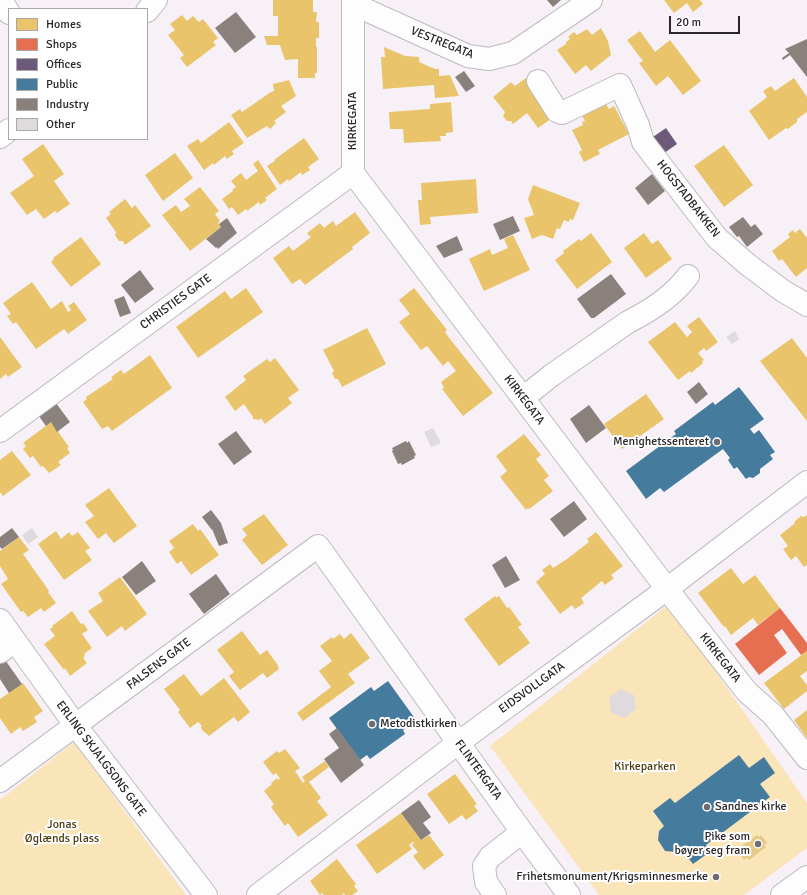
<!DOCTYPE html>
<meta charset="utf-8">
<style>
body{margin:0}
#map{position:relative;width:807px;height:895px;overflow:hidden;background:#f7f1f7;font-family:Signika,sans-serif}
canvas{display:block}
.legend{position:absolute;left:8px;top:8px;width:140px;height:132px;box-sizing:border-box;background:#fff;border:1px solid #a9a8a9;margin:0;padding:5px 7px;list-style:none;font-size:12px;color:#292529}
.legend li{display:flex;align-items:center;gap:8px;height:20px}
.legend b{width:20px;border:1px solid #a9a8a9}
.scale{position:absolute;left:669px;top:16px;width:71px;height:18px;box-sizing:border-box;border:2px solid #292529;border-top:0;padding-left:5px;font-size:12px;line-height:14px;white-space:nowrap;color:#292529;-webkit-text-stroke:3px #fff;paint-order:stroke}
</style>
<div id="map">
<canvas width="807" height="895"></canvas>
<ul class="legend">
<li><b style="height:11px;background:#e9c46a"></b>Homes</li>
<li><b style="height:11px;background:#e76f51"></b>Shops</li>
<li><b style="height:11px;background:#6d597a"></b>Offices</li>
<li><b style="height:11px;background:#457b9d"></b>Public</li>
<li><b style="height:11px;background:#8a817c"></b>Industry</li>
<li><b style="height:11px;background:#dedade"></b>Other</li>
</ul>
<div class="scale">20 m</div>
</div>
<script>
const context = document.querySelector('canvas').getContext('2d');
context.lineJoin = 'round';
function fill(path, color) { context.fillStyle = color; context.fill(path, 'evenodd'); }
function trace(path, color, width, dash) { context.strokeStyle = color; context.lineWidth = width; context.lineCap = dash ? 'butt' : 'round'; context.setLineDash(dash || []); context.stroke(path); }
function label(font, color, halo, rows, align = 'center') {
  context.font = font + ' Signika,sans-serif'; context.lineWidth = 4; context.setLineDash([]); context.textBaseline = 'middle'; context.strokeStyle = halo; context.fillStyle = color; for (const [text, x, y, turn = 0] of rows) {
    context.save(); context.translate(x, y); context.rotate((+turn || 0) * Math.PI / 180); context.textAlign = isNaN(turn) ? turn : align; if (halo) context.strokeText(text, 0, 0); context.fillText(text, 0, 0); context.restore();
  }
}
fill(new Path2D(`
 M669,604L807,803V848L744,895H599L490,746Z
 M74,742L186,895H0V800Z`), '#fae5b8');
fill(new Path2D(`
 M757,835L759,837L761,835L767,843L764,845L766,847L749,860L747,858L744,860L739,853L742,850L739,848Z`), '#e6ca85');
fill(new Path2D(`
 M273,0H313V12H317L316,22H319V38H316V47H317V73H315V78H298V59L285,60L280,45H267L264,36H278V16H273Z
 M664,0H700L703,4L693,12L687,3L674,13Z
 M182,15L187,21L193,16L199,22L203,19L218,38L213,42L216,45L187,67L180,58L184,55L168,35L175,30L170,24Z
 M601,28L608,41L611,55L591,71L586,65L575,74L557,50L566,44V42L570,39L568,37L574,32L577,35L587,29L592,35Z
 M640,31L655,52L670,40L701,81L683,95L668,76L656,86L639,63L643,61L627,40Z
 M384,47L405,56L419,57V62L435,69H439V76L450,75L459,96L435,98L434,85L383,89L381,57H385Z
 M526,78L555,116L538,128L527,113L513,124L511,121H507L503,116L505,112L493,97L511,82L515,86Z
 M794,78L807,97V112L797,119V122L788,129L786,128L769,140L749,111L767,97L763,91L771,86L775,91Z
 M289,80L296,96L281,106L286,112L274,121L276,123L270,129L267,126L247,138L231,115L240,109L242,112L271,92L274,91L273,84Z
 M451,102L453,132L446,133V136H440L441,141L404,143L403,129H390L389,112L430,109V104Z
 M605,102L609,109L614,106L629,134L598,150L600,154L584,162L579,152L582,150L572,130L583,125L582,122L585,121L581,114Z
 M229,122L244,143L232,151L234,154L227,159L225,156L214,165L213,163L204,170L187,146L198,139L201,143Z
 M304,138L319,159L308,167L310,170L302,175L301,172L289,181L288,179L280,185L267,166L275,161L274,160Z
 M43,144L64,174L54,181L70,204L57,213L55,211L44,219L36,209L27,215L10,193L34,176L22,159Z
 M724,145L753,185L724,207L694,166Z
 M175,153L193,178L163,201L145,175Z
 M258,160L277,189L265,198L267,200L260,205L259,202L247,211L246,209L238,215L232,207L229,209L222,199L233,191L232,190L236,187L231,181L241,173L246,180L258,171L253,164Z
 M476,179L478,213L430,217L431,224L420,225L418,200H422L421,183Z
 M533,185L580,203L573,220L570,219L569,222L564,220L560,229L557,228L553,239L542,235L532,239L524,218L534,215L528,199Z
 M200,187L219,211L215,214L220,221L218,223L221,227L190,251L162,215L176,205L181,212L190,206L184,199Z
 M125,199L132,208L135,205L151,226L125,245L123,241H119L115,235L116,232L106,218L111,214L109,212Z
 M355,212L370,233L352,247L353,249L305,285L300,279L292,284L273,258L289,246L293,251L311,237L307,233L320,223L324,228L333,221L336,226Z
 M800,229L807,238V268L796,277L782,259L779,261L772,251L790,237L788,234L793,230L795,233Z
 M591,233L612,262L577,289L555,260L564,253L563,251L579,239L581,241Z
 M644,233L652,244L658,240L672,259L646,278L624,248Z
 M513,235L530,270L484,291L469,259L490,249L492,255L508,248L504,239Z
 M81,237L101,264L71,287L51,262L54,259L53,258Z
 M32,282L51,309L62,301L68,312L71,310L68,306L74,302L87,320L68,334L64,329L36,349L16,322L13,324L7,316L11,314L3,303Z
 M246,288L263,312L198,358L176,327L225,291L231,299Z
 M414,288L447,330L445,332L450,339L493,393L463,416L442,389L444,388L441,382L456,371L448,361L443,366L427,346L421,350L399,322L410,314L399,300Z
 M699,317L718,342L706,351L704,348L698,353L704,360L702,361L703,363L691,373L690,371L678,380L648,342L675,322L687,337L692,332L687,326Z
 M367,328L386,364L342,387L338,379H335L332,373L334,371L323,350Z
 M0,337L22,367L8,377L6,374L0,379Z
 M792,338L807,358V421L760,361Z
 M150,355L172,388L112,431L108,426L102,429L83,402L87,399L86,397L113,379L111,377L121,370L124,374Z
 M275,358L299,390L288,398L292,403L265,424L261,418L260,420L253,419V417L244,404L235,411L225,397L246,380L243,376L267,359L270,362Z
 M646,394L664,419L622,449L604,424Z
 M51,422L69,447L67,448L70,453L58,462L61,465L49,473L43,466L41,467L33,456L30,458L23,449L26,446L23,443Z
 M524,434L541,455L536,459L549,476L544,480L553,491L529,509L528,508L526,510L500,477L507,471L496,456Z
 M12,451L31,475L3,496L0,492V460Z
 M109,488L137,526L114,543L106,533L98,539L85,522L94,516L85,505Z
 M264,514L288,545L262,565L242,540L247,535L242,529Z
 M807,515V565L804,567L796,556L791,560L783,549L788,546L780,535L794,524L795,521L801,516L804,517Z
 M193,524L198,531L200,529L219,555L191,575L181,561L177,564L169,552L174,548L169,541Z
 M56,531L61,539L69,532L72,536L78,532L90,548L85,551L92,560L64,580L38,544Z
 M596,532L623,566L611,575L614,578L605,585L602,581L581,598L584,603L575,609L572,605L560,614L536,582L545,574L542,570L550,564L553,568L567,559L589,542L587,539Z
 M19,537L29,550L23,554L49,591L48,592L56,603L44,612L41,608L28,617L23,611L21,612L1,584L8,579L0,566V551Z
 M731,568L743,584L755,575L780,608L758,625L753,618L731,635L725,626L724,627L698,593Z
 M120,577L147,614L125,631L122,626L107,637L88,611L103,601L98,593Z
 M495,596L496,598L499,596L507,608L509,607L522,625L518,627L530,643L499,666L464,619Z
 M72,611L81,624L83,623L88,630L82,634L92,648L84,654L85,656L83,658L87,663L70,676L65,668L64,670L44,644L55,636L50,629L53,627L52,626Z
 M242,631L260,655L267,650L277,664L279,669L267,678L263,673L240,690L229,676L234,672L217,650Z
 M351,633L370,658L348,674L355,683L303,721L297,713L331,687L319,671L332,661L320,646L332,637L333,639L340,634L344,639Z
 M807,651V671L800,676L807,685V691L784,709L764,683Z
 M184,674L201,696L224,678L250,712L238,722L234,717L209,736L202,730L201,727L202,726L198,722L190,728L178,712L180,710L164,689Z
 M23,683L43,711L34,717L37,722L23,731L20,727L11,734L0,718V699Z
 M807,710V738L794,720Z
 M285,749L300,768L295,771L303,783L305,781L302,777L325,761L329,767L309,782L321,798L317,801L328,815L298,837L288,823L285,826L271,807L274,804L264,791L272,784L271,783L277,778L278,780L280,779L276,773L273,775L263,762L277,751L279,753Z
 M455,774L477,804L474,806L478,811L466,820L462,815L449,824L427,794Z
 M401,813L421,840L429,835L444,855L424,870L413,856L418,852L412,845L414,843L413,842L409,845L412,849L377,874L356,845Z
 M337,859L356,884L354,886L358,891L352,895H345L344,893L342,895H324L322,893L320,895L310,881Z`), '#e9c46a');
fill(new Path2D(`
 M780,608L807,643V651L801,655L782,629L774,635L787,653L759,675L735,644Z`), '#e76f51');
fill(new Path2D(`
 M666,128L677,144L660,156L650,139Z`), '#6d597a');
fill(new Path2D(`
 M739,387L764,419L750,429L754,434L759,430L775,452L770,455L773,459L760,469V473L753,478L749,477L746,479L737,467L734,469L728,460L730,458L723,449L664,492L660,488L646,499L626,471L676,434L674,431L713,402L715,405Z
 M388,681L416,720L403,730L405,734L370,759L367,755L360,760L329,718L371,687L374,691Z
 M739,755L749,768L764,757L775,773L760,784L770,797L706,845L711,851L693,864L681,849L676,852L665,851L658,840L659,831L664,826L653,811L670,798L675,803Z`), '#457b9d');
fill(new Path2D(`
 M547,0H561L553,7Z
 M236,12L256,37L235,53L215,28Z
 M807,39V77L790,55L783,60L782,58L789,53L785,49Z
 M464,71L475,86L466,92L455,77Z
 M652,174L665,191L648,205L635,188Z
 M513,216L520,231L500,240L493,224Z
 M743,217L751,227L755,224L763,234L747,247L739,236L737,237L729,227Z
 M227,218L237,233L218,249L217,247L216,248L206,239L221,227L219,224Z
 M457,236L463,250L444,258L436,246Z
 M140,270L154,289L135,303L121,285Z
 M611,274L626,294L594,318H591L577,299Z
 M124,296L131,313L120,317L114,300Z
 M699,382L708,394L696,404L687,392Z
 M53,399L70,422L57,432L51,422L46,426L36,412Z
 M589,405L606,428L586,443L570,419Z
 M236,431L252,452L234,465L218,444Z
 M406,441L407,443L409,441L416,455L414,456L415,458L402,465L401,463L398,464L392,451L393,450L392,448Z
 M574,501L587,519L564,537L550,519Z
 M211,510L221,523L228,543L219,546L212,529V530L202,517Z
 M12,528L19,537L2,549L0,547V537Z
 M506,556L520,580L505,588L492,565Z
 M142,561L156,581L136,595L122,577Z
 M216,574L230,594L204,614L189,594Z
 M3,657L22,684L9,693L0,679V659Z
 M337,728L364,765L341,783L324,759L339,748L329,734Z
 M419,800L431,817L423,823L431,833L421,840L401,813Z`), '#8a817c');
fill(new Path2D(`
 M735,331L739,339L732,344L726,337Z
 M433,428L441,443L431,447L424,432Z
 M32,528L38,537L28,544L22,535Z
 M621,689L634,695L636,709L624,718L611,712L609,697Z`), '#dedade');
const minor = new Path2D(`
 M1,0L9,13
 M353,0V173L667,589L747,692L773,715L807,758
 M353,4L468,56L489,59L513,53L591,0
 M147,11L156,0
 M538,81L557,111L562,113L620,85L638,125L643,142L717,238L747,264L783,291L807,305
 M0,137L9,130
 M523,398L552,375L628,322C650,311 673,296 688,276
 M0,431L353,173
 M0,620L76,726L206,895
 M0,652L15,641
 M0,781L318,546L522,832L569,895
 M258,895L458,743L667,589L807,482
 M495,895L486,882L484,866L490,857L522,832
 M782,895L807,877`);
trace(minor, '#bdb9bd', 24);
trace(minor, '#fefdfe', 22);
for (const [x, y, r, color] of [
 [717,442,4,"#716c71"],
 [372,724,4,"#716c71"],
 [707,807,4,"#716c71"],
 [758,844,4,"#716c71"],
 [716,877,4,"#716c71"]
]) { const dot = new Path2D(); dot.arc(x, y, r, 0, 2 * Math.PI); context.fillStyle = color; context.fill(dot); trace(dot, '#fff', 1.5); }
label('12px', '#292529', '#fff', [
 ["VESTREGATA",442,43,22],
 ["KIRKEGATA",353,121,-90],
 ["HOGSTADBAKKEN",688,199,52],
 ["CHRISTIES GATE",176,302,-36],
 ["KIRKEGATA",524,400,53],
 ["KIRKEGATA",720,658,52],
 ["FALSENS GATE",159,664,-37],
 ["EIDSVOLLGATA",532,688,-36],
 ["ERLING SKJALGSONS GATE",101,759,53],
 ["FLINTERGATA",478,770,54]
]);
label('12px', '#292529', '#fff', [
 ["Menighetssenteret",709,442],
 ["Metodistkirken",380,724,"left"],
 ["Sandnes kirke",715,807,"left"],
 ["Pike som",750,837],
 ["bøyer seg fram",750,851],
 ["Frihetsmonument/Krigsminnesmerke",708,877]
], 'right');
label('12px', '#4c3c11', '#fff', [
 ["Kirkeparken",645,767],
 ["Jonas",62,825],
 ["Øglænds plass",62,839]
]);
</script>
